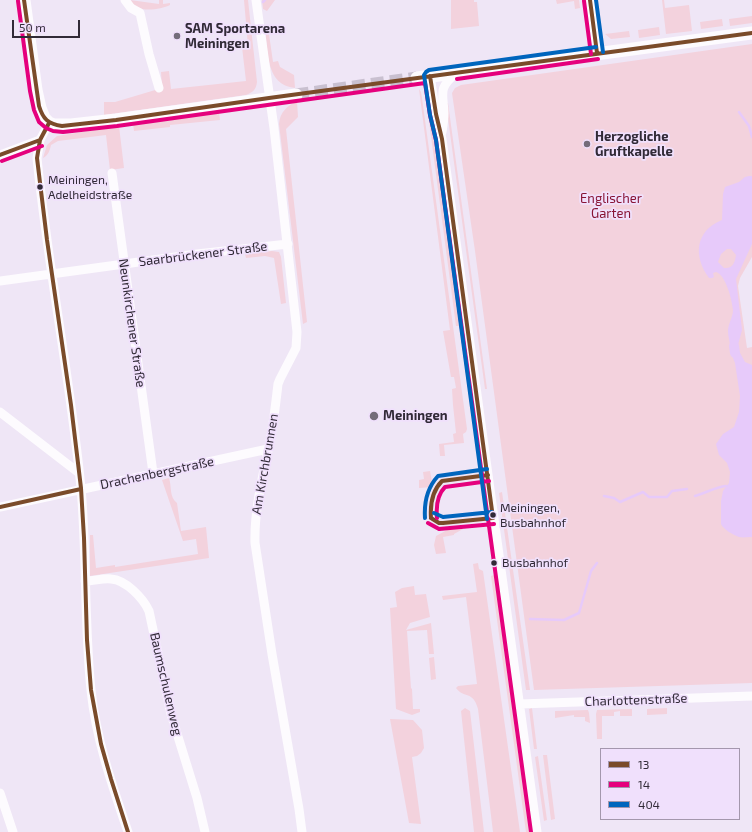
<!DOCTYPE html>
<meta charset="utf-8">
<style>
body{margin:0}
#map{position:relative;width:752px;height:832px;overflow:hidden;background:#efe6f6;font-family:"Exo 2",sans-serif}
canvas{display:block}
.legend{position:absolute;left:600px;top:748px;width:140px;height:72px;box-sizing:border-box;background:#f0e0fc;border:1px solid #a497ad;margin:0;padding:5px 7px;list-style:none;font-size:12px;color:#312a37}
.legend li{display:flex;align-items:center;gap:8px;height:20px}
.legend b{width:20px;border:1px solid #a497ad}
.scale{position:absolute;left:12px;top:20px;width:68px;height:18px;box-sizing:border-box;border:2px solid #312a37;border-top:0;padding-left:5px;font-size:12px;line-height:14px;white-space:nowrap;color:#312a37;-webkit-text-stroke:3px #f0e0fc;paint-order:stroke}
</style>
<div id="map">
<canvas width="752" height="832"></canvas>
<ul class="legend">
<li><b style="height:5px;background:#7a4b2a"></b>13</li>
<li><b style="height:5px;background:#e5007d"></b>14</li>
<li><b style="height:5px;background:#0065bd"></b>404</li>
</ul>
<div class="scale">50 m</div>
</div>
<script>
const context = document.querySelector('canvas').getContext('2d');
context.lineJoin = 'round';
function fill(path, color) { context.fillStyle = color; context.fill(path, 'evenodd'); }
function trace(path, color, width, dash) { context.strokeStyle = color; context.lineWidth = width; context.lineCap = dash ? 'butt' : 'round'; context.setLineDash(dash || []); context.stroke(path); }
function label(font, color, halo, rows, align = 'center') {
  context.font = font + ' "Exo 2",sans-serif'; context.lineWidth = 3.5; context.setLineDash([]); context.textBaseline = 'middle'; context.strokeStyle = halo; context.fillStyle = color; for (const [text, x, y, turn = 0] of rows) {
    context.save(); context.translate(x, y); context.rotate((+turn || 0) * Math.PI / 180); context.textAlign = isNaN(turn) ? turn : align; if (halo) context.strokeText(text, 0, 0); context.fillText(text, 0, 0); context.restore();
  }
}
fill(new Path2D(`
 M130,0L159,4V0H163V4L170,3V5C162,9 145,12 137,7C134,6 132,3 130,0Z
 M244,0H248L257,82C256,90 253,92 246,95L104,115V102H115L162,88L161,72L169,71L171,89L246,81L242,47L248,46Z
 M262,0H275L267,11L263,9Z
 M451,0H474V2H477L479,26L451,29Z
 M556,0H579L580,8L575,9L574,1L557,4Z
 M662,0H664L665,8L689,5L692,31L666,34Z
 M752,16V23L730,26L729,19Z
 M722,19L723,26L701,29L700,22Z
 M265,27H268L273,62L278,61L280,67L294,75L295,88C265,85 268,50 265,27Z
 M659,27L660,35L639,38L638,30Z
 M629,31L630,37L611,39L605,34Z
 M752,44V257L740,278L738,286L747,348L752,347V683L534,690L475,251L452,93L455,88L461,85Z
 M419,89L421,92L422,98L467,429L466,432L463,434L464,443L444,445L445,456H440L439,444L454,442L453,434L456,433L453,405L452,389L456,388L454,377H451L443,331L450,330Z
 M297,101L298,117L286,129L307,322L303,324L279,124C280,112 287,106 297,101Z
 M448,103L487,389H485L446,104Z
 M427,106H430L459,326H456Z
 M219,112L220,120L170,125V127L134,131L133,124Z
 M119,126L124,168L110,170L106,135L58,141L51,145C50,150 48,156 43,158L47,145L57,136Z
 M272,251L279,252L281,257L286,303L281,304L274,258L265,256L246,258L245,254Z
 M430,471L433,487L419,488V480L424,479L423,472Z
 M169,478C172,487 169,497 177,503L181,531L206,527L209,558L90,576V535H93L96,568L115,565V567L198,554L196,539L183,541L162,480Z
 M502,492L530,690H526L499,493Z
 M464,526L463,529L454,534V535L443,537L446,553L436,554L434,545L436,536L449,529Z
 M478,563L479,569L483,571L520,832H493L478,709C473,690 464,699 456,688L458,686L477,684L466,597L443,600L442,596L477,592L473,564Z
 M494,575L529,832H526L491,576Z
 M414,586L415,595L426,594L430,617L410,623L406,630L431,623L434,654H429L427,630L407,631L411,688L412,689L413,709H420V712L412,715L396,709L390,608L397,607L395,592L402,588Z
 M434,657L436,679L431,680L429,658Z
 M465,708L470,711L484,832H474L461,711Z
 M532,708L537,749H534L529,709Z
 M667,708V714L647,715V709Z
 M632,709V716H620V711L614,712V716H602V739H597L596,714L597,710Z
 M588,710L589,713L590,723L585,721V717H574V715L555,718V711Z
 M390,719L413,720L422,730L424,748L421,753L417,756L412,757L421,824L409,823Z
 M543,755H547L555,819L551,820Z
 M538,756L547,820L544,821L535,757Z`), '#f3d2dd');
fill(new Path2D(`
 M749,176H752V244L736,279L742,330L738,345L730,347C730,342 728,336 728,331C728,324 733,317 733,310C732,300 726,275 716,272L713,273L714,277L712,278H709C693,256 695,231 722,220L723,194L725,187L739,182L745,177ZM727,249H731L736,255C735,262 733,269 724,268L718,262L721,254Z
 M739,351L745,362L752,365V537C748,537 743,538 739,537C733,535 723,529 721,524V501L723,491L729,483L730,472L727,463L719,455L716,444L723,434L734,427L739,412L740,396L735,363L731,353Z`), '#e7cafa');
trace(new Path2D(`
 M263,2L265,0
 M739,112L749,126L752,137
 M604,496L614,498L620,502L643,492L649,497H667L672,491L687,489
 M695,496C706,493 715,487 726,486
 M530,619L564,620L579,613L591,571L597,563`), '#e7cafa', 2.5);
trace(new Path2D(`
 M734,346L735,353`), '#e7cafa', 10);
trace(new Path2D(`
 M296,95L417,78`), '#c9c0d0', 13, [13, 6]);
trace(new Path2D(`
 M125,0L131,8L140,13L149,54L159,88
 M256,0L274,128L297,332L296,348L280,379L278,384C276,401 274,419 271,436C264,472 254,507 255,543L272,654L299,809L302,832
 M430,76L436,114L442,139L537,832
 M49,123L40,140L37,158C48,268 70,377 81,488C87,555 84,623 91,690C96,739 112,785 128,832
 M442,132C443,126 444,119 444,113C443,92 438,89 456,73
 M0,155L40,140
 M112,173L153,473
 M0,281L197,254L288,244
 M0,412L79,473
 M0,507L268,449
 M85,581C94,581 103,578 111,579C126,580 143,598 149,611L171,714L197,798L205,832
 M520,704L752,696
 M0,793L13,832`), '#fdfbfe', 9);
trace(new Path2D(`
 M24,0L36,90L40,108L44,118L49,123L54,125H71L116,120L296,95
 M590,0L597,53
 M417,78L752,33`), '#fdfbfe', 13);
trace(new Path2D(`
 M24,0L39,106C43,119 48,124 62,126L116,120L269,98L752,33
 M590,0L597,53
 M430,76L436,114L442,139L493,518L443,523H439L431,518
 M49,123L40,140L37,158L47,240L71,405L81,488L84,538L87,640L91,690L101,744L111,779L128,832
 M0,155L40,140
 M0,507L81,489
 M431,518C430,504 432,491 442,481L488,475`), '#7a4b2a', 4);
trace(new Path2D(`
 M18,1L30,91L34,110L39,122L46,128L53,131L63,132L117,126L425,83L430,115L436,140L531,832
 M584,1L591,54
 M457,79L598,59
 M2,161L42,146
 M437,518C436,507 437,495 445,487L489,481
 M428,523L439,529L494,524`), '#e5007d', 4);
trace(new Path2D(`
 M596,0L603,52
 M434,513L443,517L492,512
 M425,518C424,503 427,488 438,476L487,469
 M487,519L436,140L430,115L424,75L426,72L429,70L596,47`), '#0065bd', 4);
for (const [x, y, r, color] of [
 [177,36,4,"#746c7a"],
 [587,144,4,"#746c7a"],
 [40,187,3.5,"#312a37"],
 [374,416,5,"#746c7a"],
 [493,515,3.5,"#312a37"],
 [494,563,3.5,"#312a37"]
]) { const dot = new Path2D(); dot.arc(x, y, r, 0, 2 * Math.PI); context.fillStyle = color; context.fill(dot); trace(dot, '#f0e0fc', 1.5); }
label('12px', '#312a37', '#f0e0fc', [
 ["Meiningen,",48,180],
 ["Adelheidstraße",48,195],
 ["Meiningen,",500,508],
 ["Busbahnhof",500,523],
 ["Busbahnhof",502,563]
], 'left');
label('bold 13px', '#312a37', '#f0e0fc', [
 ["SAM Sportarena",185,29],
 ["Meiningen",185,44],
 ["Herzogliche",595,137],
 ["Gruftkapelle",595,152],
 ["Meiningen",383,416]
], 'left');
label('13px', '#881435', '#f0e0fc', [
 ["Englischer",611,199],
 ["Garten",611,214]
]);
label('13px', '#312a37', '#f0e0fc', [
 ["Saarbrückener Straße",203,254,-7],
 ["Neunkirchener Straße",132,323,82],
 ["Am Kirchbrunnen",265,464,-80],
 ["Drachenbergstraße",157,473,-12],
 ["Baumschulenweg",166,684,77],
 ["Charlottenstraße",636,700,-2]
]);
</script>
